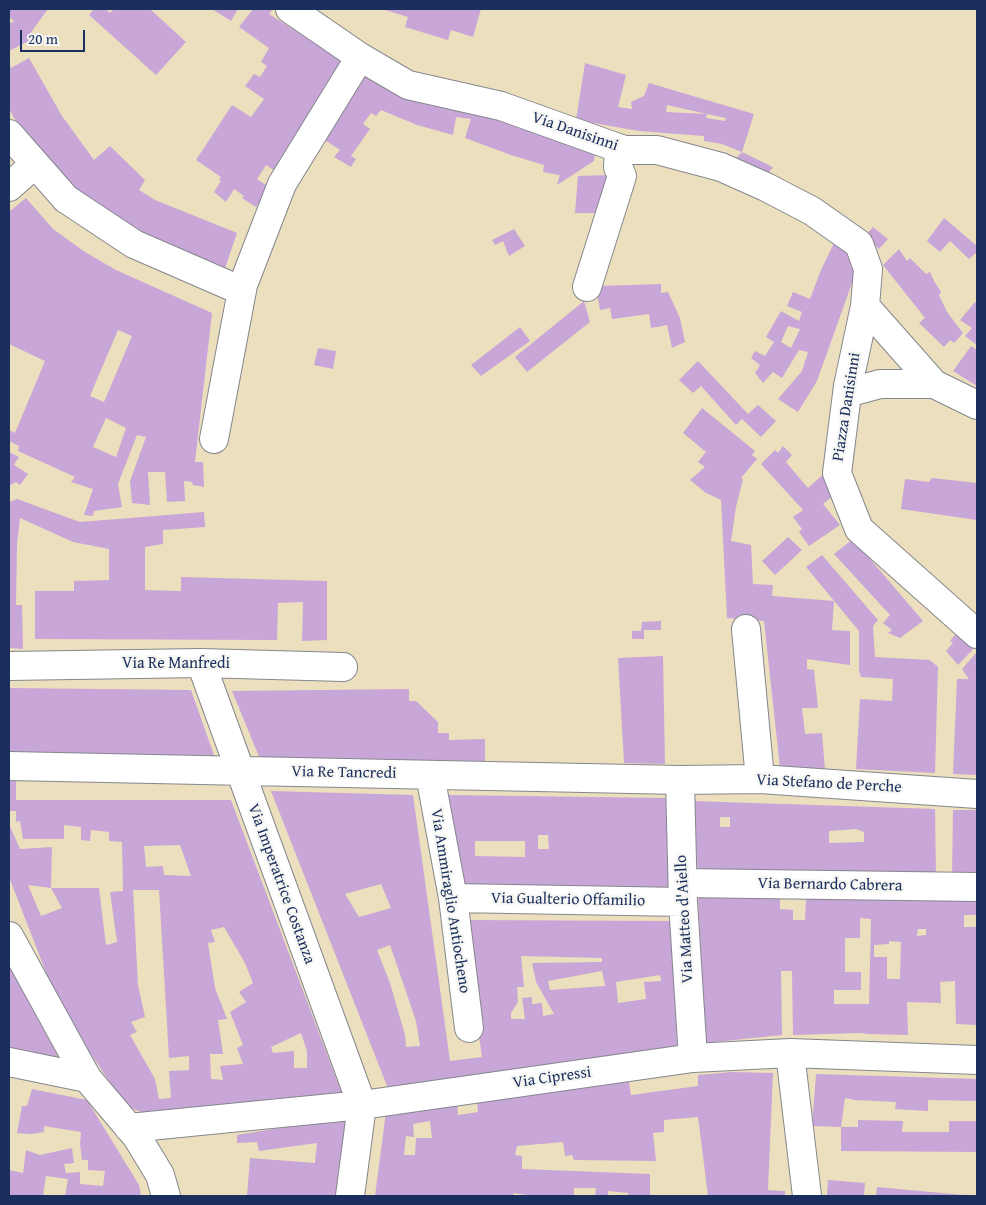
<!DOCTYPE html>
<style>
body{margin:0}
#map{position:relative;width:986px;height:1205px;overflow:hidden;background:#ecdfbd;font-family:"Gentium Book Plus",serif}
canvas{display:block}
.frame{position:absolute;inset:0;border:10px solid #1b2f5e;pointer-events:none}
.scale{position:absolute;left:20px;top:30px;width:65px;height:22px;box-sizing:border-box;border:2px solid #1b2f5e;border-top:0;padding-left:6px;font-size:15px;line-height:18px;white-space:nowrap;color:#1b2f5e;-webkit-text-stroke:4px #f6f6f2;paint-order:stroke}
</style>
<div id="map">
<canvas width="986" height="1205"></canvas>
<div class="frame"></div>
<div class="scale">20 m</div>
</div>
<script>
const context = document.querySelector('canvas').getContext('2d');
context.lineJoin = 'round';
function fill(path, color) { context.fillStyle = color; context.fill(path, 'evenodd'); }
function trace(path, color, width, dash) { context.strokeStyle = color; context.lineWidth = width; context.lineCap = dash ? 'butt' : 'round'; context.setLineDash(dash || []); context.stroke(path); }
function label(font, color, halo, rows, align = 'center') {
  context.font = font + ' "Gentium Book Plus",serif'; context.lineWidth = 4.5; context.setLineDash([]); context.textBaseline = 'middle'; context.strokeStyle = halo; context.fillStyle = color; for (const [text, x, y, turn = 0] of rows) {
    context.save(); context.translate(x, y); context.rotate((+turn || 0) * Math.PI / 180); context.textAlign = isNaN(turn) ? turn : align; if (halo) context.strokeText(text, 0, 0); context.fillText(text, 0, 0); context.restore();
  }
}
fill(new Path2D(`
 M9,9H48L29,35L33,39L9,51V24L14,21L9,17Z
 M94,9H105L110,13L114,9H150L186,42L156,75L89,15Z
 M212,9H238L231,21Z
 M253,9H273L269,14L348,64L278,173L266,165L257,179L269,187L256,207L242,198L244,196L234,189L226,202L214,192L221,181L219,180L221,177L196,160L232,105L251,117L264,99L245,86L254,74L260,77L267,66L261,62L269,48L239,27Z
 M382,9H481L473,37L451,30L448,40L405,27L408,17Z
 M29,58L62,116L94,160L110,146L145,180L139,190L155,200L237,233L222,277L100,215L29,144L9,109V63L11,68Z
 M585,63L626,75L618,107L632,109L631,102L644,96L649,83L754,114L742,152L722,144L704,141V136L639,131L576,120ZM667,105L707,114L666,112ZM707,114L726,118L725,121L706,118Z
 M366,69L596,148L594,161L557,185L560,175L543,172L544,165L511,155L465,138L471,119L456,117L453,135L417,125L381,110L376,116L371,113L363,124L370,129L351,156L356,159L351,167L334,157L340,150L323,139Z
 M742,152L773,167L767,175L735,159Z
 M610,175L599,213H575L578,176Z
 M26,198L53,229L85,252L116,270L212,313L195,462H203L204,487L193,485L192,482L184,481L185,501L167,502L165,472H148L150,505L132,503L130,481L146,437L137,435L118,484L122,507L94,511L93,516L84,515L93,489L71,482L75,477L18,451L19,446L9,441V430L15,433L45,361L9,344V212ZM118,330L132,336L104,402L90,396ZM106,418L126,428L116,457L93,447Z
 M944,218L977,246V252L969,259L950,241L940,252L927,241Z
 M873,227L888,239L879,249L865,236Z
 M514,229L525,246L509,256L503,241L495,245L492,240Z
 M836,239L856,253L850,264L857,269L817,381L798,412L778,399L802,371L808,352L799,350L782,378L773,372L763,383L755,373L760,365L751,358L755,351L765,356L774,342L766,337L781,311L799,321L802,312L787,306L793,292L810,299L821,270ZM788,326L800,329L791,348L781,342Z
 M899,249L907,261L910,258L926,274L930,272L934,281L941,292L939,295L947,312L963,333L954,343L950,340L944,347L919,323L925,318L883,265Z
 M661,284V293L668,292L680,318L685,342L672,348L667,325L651,328L649,314L612,319L610,308L600,310L596,286Z
 M584,301L590,322L527,372L515,357Z
 M975,302L977,303V345L965,336L972,328L960,320Z
 M520,327L530,341L481,376L471,365Z
 M971,346L977,350V386L953,371Z
 M318,348L336,351L333,369L314,365Z
 M698,361L748,414L758,405L776,421L761,437L742,419L736,425L701,386L693,393L679,380Z
 M702,408L755,451L752,455L757,459L741,478L743,479L736,507L731,541L751,545L753,584L773,585L772,596L834,601L832,630L850,631V665L807,659V669L814,670L818,708H802L805,734L822,733L825,770L780,768L764,621L727,618L721,500L706,493L690,480L705,467L698,462L706,452L683,433Z
 M783,446L792,455L786,462L808,488L826,472L833,496L823,504L840,525L809,546L799,532L802,529L793,517L803,510L761,464L775,450L778,453Z
 M9,452L19,457L14,465L28,474L20,485L16,482L9,486Z
 M932,478L977,483V520L901,509L905,479L929,482Z
 M17,499L80,522L204,512L205,527L163,530V544L145,547V590L181,591V577L327,581V640L302,641L303,602L278,603L277,640L35,639V591H74V581L109,580V549L73,542L20,518L17,544L16,605H22L23,649L9,648V502Z
 M788,537L802,550L775,575L762,561Z
 M853,539L923,621L900,638L888,633L892,630L883,623L890,615L834,554Z
 M822,555L878,620L873,626L875,657L930,660L938,667L935,773L856,769L860,699L892,701L893,679L861,677L859,671V631L806,567Z
 M661,621V630H644V639H632V631H641L642,622Z
 M960,629L977,645L958,665L946,651L953,643L950,641Z
 M977,652V775L953,774L957,679H969L962,669Z
 M663,656L665,764L624,763L618,658Z
 M9,688L191,690L215,758H9Z
 M409,689V701H416L438,722V733H449V740L485,739V761L260,759L232,691Z
 M9,777H16V800H231L342,1094L147,1114L126,1106L84,1044L47,975L9,877V824L20,849L52,847L51,888L28,885L41,916L62,908L51,888H99L106,945L117,942L110,892L123,891L122,842L109,841V832L91,830L90,841L81,840V827L64,825V839H23L20,821L16,822V811H9ZM180,845L191,876L164,875L163,866L146,867L144,846ZM133,890H159L169,1058L189,1056V1070L169,1071L171,1098L159,1099L155,1079L130,1035L137,1032L131,1022L145,1017L138,985ZM224,927L245,963L253,983L239,992L246,1002L230,1012L243,1045L237,1048L243,1064L220,1066L223,1080L211,1079L210,1054H223L218,1020L227,1019L215,988L208,943L215,942L211,930ZM301,1033L307,1051V1068H294V1051L273,1053L271,1047Z
 M271,791L413,795L450,1061L482,1057L463,920L673,921L677,1047L389,1091ZM381,884L391,908L359,917L345,894ZM390,945L416,1021L420,1046L406,1047L405,1035L390,983L377,950ZM521,956L602,958V962L532,963L536,982L554,1014L543,1016L542,1003L532,1004V997L522,998L525,1019H511V1013L518,1002L517,987H524ZM602,971L605,986L550,990L548,981ZM660,975L661,981L644,982L646,999L618,1003L616,982Z
 M447,795L666,798L670,889L458,887ZM538,835H548L549,849H538ZM475,841H525V857L475,856Z
 M693,801L935,809L936,879L698,874ZM720,817H730V827H720ZM856,829L864,832V842L829,843V831Z
 M953,810H977V880L952,879Z
 M698,895H780V909L793,910V920H805L806,897L977,900V915H964V927H977V1025L956,1024L955,981L940,982L941,1003L907,1002L908,1035L868,1034L861,1033L793,1035L792,971H781L782,1035L705,1043ZM860,918L871,919L869,1004H834V990H861V972H845V938H860ZM918,929H926V935L917,936ZM889,941L901,942L900,979H887V957H874V945L889,944Z
 M9,966L60,1060L9,1048Z
 M732,1072L773,1073L768,1190L785,1191V1196H708L698,1117L664,1120V1132L653,1133L656,1161L574,1160L572,1155L565,1156L563,1142L517,1146L515,1155L522,1156V1169L650,1174V1196H628V1193L608,1191V1196H595L596,1188H574V1196H528V1195L513,1193L514,1196H375L386,1112L457,1101L458,1115L478,1112L477,1100L629,1082L631,1095L698,1086V1075ZM430,1121L432,1138H416L415,1155H404L406,1136L414,1137L413,1124Z
 M816,1074L977,1079V1101L928,1100V1111L895,1109L896,1102L855,1100L845,1098L841,1127L812,1126Z
 M32,1089L87,1100L139,1185L141,1196H65L68,1179L46,1176L43,1196H9V1170L23,1173L26,1150L40,1155L72,1148L74,1163L64,1164L66,1173L80,1172V1184L103,1186L105,1171L88,1170V1160H82L80,1144L81,1132L44,1126V1132L31,1134L17,1133L22,1106H27Z
 M347,1117L337,1181H339L337,1196H247L250,1158L315,1163L317,1143L259,1151L257,1142L237,1143V1135Z
 M858,1120L903,1121L902,1132H949V1121H977V1152L841,1151V1127H858Z
 M828,1180L865,1183L864,1196H827Z
 M877,1187L964,1195V1196H876Z`), '#c8a6d8');
const minor = new Path2D(`
 M290,9L360,57L408,85L501,106L624,150H657L721,167L766,187L812,211L859,244L868,269L865,306L848,386L837,473L859,529L977,634
 M9,134L66,199L134,244L242,291
 M9,187L35,164
 M587,287L622,176L618,167L619,148
 M865,306L934,384L977,405
 M847,393L880,384H934
 M214,439L243,285L282,184L360,57
 M746,629L760,779
 M201,663L362,1105L350,1196
 M9,666L201,663L343,667
 M9,766L680,780L760,779L977,794
 M430,775L453,898L469,1028
 M680,780L683,902L693,1058
 M683,883L977,887
 M453,898L683,902
 M9,936L87,1078L137,1137L160,1175L166,1196
 M790,1053L807,1196
 M9,1062L87,1078
 M129,1128L362,1105L693,1058L790,1053L977,1060`);
trace(minor, '#84878e', 30);
trace(minor, '#fff', 28);
label('16px', '#1b2f5e', '#f6f6f2', [
 ["Via Danisinni",575,132,19],
 ["Piazza Danisinni",847,407,-81],
 ["Via Re Manfredi",176,664],
 ["Via Re Tancredi",344,773,1],
 ["Via Stefano de Perche",829,784,3],
 ["Via Imperatrice Costanza",281,884,70],
 ["Via Bernardo Cabrera",830,885,1],
 ["Via Gualterio Offamilio",568,900,1],
 ["Via Ammiraglio Antiocheno",450,901,81],
 ["Via Matteo d'Aiello",685,919,-93],
 ["Via Cipressi",552,1078,-8]
]);
</script>
